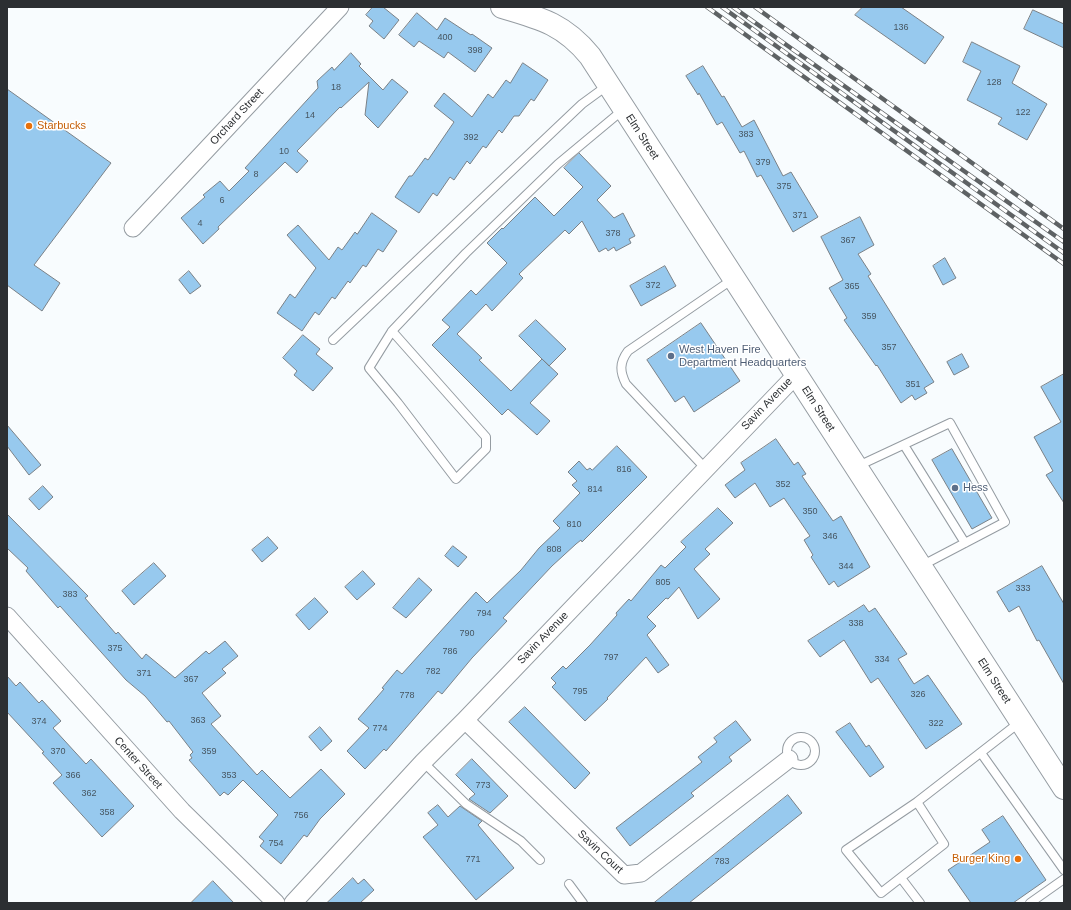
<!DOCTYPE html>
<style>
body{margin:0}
#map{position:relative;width:1071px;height:910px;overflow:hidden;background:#f8fcfe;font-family:Helvetica,sans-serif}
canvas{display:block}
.frame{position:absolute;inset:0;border:8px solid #2c2f32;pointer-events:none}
</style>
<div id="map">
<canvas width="1071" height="910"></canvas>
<div class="frame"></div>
</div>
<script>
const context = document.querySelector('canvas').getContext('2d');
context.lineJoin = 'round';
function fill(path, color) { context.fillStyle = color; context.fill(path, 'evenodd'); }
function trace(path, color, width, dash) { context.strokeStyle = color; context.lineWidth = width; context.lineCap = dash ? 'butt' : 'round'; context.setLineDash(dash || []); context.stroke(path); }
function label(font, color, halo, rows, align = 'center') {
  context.font = font + ' Helvetica,sans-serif'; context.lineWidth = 3; context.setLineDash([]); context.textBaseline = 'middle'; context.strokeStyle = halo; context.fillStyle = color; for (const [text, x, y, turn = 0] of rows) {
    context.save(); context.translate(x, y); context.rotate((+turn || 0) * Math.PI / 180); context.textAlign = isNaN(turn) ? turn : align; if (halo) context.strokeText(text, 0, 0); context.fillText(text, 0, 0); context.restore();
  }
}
const building = new Path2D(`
 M373,7H383L399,20L384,39L369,26L373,21L366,15Z
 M863,7H901L944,37L925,64L855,15Z
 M1033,10L1064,24V48L1024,29Z
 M417,13L437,30L445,18L471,35L472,34L492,48L475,72L448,52L444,58L419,41L414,47L399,35Z
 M972,42L1020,66L1012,83L1047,104L1027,140L998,124L1002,118L967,100L981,71L963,62Z
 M351,53L361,64L359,66L383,90L392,79L408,92L378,128L365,115L369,82L341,108L340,107L297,151L308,161L297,173L285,162L218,227L219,229L203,244L181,218L205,197L203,195L220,181L229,191L249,171L245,168L318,88L317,81L332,67L334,70Z
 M523,63L548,80L534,101L531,99L519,116H514L502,133L499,130L486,148L483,146L470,164L467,161L454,180L450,177L437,196L433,193L419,213L395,197L409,176H412L425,158L428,160L454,122L434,106L444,93L472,117L488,94L493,98L506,80L510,83Z
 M703,66L722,97L724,96L742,127L754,120L783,176L791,172L818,217L793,232L761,175L757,177L744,151L740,153L722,122L717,125L699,93L698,95L686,76Z
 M7,89L111,163L34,265L60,283L42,311L7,285Z
 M579,153L611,186L597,200L614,218L623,213L635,236L629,239L631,243L616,251L614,247L608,251L606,248L599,252L582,221L569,234L565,230L519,274L523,278L492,311L486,304L457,334L482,358L479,360L511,391L542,359L558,374L530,403L550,421L537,435L508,409L502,415L432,345L450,327L442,320L471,290L476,295L507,263L487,243L502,228L503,229L535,197L554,216L583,187L564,168Z
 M372,213L397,231L383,252L378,249L366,267L363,265L350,283L348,281L335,299L332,297L319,315L315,312L302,331L277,313L290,294L295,298L316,268L287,235L298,225L329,260L338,247L342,250L355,232L357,234Z
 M860,217L874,245L858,254L871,274L868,276L934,382L924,388L927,393L915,400L912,395L901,403L877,365L876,366L844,320L847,318L829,288L843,280L821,237Z
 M945,258L956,278L943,285L933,266Z
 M665,266L676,286L641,306L630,286Z
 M189,271L201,286L190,294L179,280Z
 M536,320L566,349L549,366L519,336Z
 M701,323L740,381L694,412L684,396L675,402L647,360Z
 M303,335L320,349L316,354L333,368L313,391L294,375L297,371L283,358Z
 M962,354L969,367L954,375L947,362Z
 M1064,374V503L1046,475L1053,471L1034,437L1061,422L1041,387Z
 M7,425L41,465L29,475L7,446Z
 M776,439L794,465L798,462L806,474L802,476L833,521L841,516L870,567L838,587L834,581L829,585L811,557L813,555L804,540L810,536L784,498L770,507L755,483L735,498L725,485L745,470L741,463Z
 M617,446L647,477L582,542L581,540L576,544L552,566L503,618L507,621L472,658L442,694L438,691L386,751L384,749L365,769L347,751L369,728L358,719L384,689L382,688L397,670L402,674L476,592L487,603L521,570L539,548L560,528L553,521L580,493L572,485L577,481L568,472L579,461L587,470L590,468L592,470Z
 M952,449L992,518L972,529L932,460Z
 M43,486L53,497L39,510L29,499Z
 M718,508L733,523L705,549L710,554L694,569L720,599L698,619L679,587L668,599L666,598L647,617L656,626L647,635L669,665L658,673L646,657L607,698L608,699L585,721L552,687L556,683L551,678L563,666L566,669L590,645L617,615L616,613L629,599L631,601L661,565L665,568L686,547L681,542Z
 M7,514L88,596L85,598L116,634L118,632L142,659L146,654L175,678L206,651L209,654L225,641L238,656L222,669L226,673L202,693L221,716L211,724L257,775L262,770L290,798L321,769L345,794L320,819L307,837L304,835L281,864L260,846L264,841L259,837L278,815L243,780L228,795L224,792L220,796L210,784L189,760L192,758L190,755L193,752L169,721L167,722L145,696L126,680L60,606L58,608L26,571L28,568L7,548Z
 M268,537L278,548L262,562L252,550Z
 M453,546L467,557L458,567L445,556Z
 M154,563L166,576L134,605L122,591Z
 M1042,566L1064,604V684L1039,640L1037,641L1019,606L1009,612L997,592Z
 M363,571L375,584L357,600L345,587Z
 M419,578L432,590L406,618L393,608Z
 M315,598L328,612L309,630L296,615Z
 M864,605L869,612L875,608L907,654L898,659L914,684L928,675L962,724L926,749L878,678L871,683L844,640L820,657L808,641Z
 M7,676L16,686L20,682L39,703L42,700L61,721L53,728L86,764L91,759L134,806L102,837L53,783L62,775L42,753L44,752L7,712Z
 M525,707L590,773L575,789L509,722Z
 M736,721L751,740L729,757L732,761L691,793L694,796L630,846L616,828L702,762L698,757L717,742L714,738Z
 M850,723L866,747L869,745L884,767L870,777L836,732Z
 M320,727L332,741L321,751L309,737Z
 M472,759L508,796L490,813L469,799L475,794L456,775Z
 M788,795L802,813L689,903H654Z
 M438,805L448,817L460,806L482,821L478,825L514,868L476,900L423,837L438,825L428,813Z
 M1003,816L1046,880L1013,903H971L948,870L990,842L982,830Z
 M353,878L358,884L364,879L374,890L360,903H327Z
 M213,881L234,903H191Z`);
fill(building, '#97c9ee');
trace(building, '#7a8187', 1);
const lane = new Path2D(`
 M392,331L486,437V449L456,479L398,403L369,368L392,331L466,253L558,164L624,109
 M333,340L582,104L608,85
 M904,445L965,543
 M858,466L950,423L1005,522L921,566
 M705,468L626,384C620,372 619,363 628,351L733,279
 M787 751a14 14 0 1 1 28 0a14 14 0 1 1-28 0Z
 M981,753L1064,870
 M423,762L466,804L521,841L540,860
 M917,802L944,844L881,893L846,850L917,802L1020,722
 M901,878L920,903
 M569,884L583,903
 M1030,903L1064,879`);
const street = new Path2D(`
 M133,228L340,7
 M7,616L182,811L276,903
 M465,720L624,875L641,873L789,759
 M293,903L423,762L465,720L796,375`);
const secondary = new Path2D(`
 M502,7C540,18 564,24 590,56L1064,788`);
trace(lane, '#959ca2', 10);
trace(street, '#959ca2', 19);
trace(secondary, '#959ca2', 24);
trace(lane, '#fff', 8);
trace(street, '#fff', 17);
trace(secondary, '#fff', 22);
const rail = new Path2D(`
 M707,7L1064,264
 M722,7L1064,253
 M733,7L1064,242
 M755,7L1064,229`);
trace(rail, '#5e6264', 4.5);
trace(rail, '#fff', 3, [9]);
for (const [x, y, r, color] of [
 [29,126,4,"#e8710a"],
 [671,356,4,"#5c6f8a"],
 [955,488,4,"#5c6f8a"],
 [1018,859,4,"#e8710a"]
]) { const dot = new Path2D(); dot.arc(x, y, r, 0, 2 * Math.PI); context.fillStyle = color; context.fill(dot); trace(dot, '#fff', 1.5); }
label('9px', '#475661', null, [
 ["136",901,28],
 ["400",445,38],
 ["398",475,51],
 ["128",994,83],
 ["18",336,88],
 ["122",1023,113],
 ["14",310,116],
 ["383",746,135],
 ["392",471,138],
 ["10",284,152],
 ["379",763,163],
 ["8",256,175],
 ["375",784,187],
 ["6",222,201],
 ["371",800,216],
 ["4",200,224],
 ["378",613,234],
 ["367",848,241],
 ["372",653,286],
 ["365",852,287],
 ["359",869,317],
 ["357",889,348],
 ["351",913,385],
 ["816",624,470],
 ["352",783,485],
 ["814",595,490],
 ["350",810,512],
 ["810",574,525],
 ["346",830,537],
 ["808",554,550],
 ["344",846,567],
 ["805",663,583],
 ["333",1023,589],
 ["383",70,595],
 ["794",484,614],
 ["338",856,624],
 ["790",467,634],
 ["375",115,649],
 ["786",450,652],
 ["797",611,658],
 ["334",882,660],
 ["782",433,672],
 ["371",144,674],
 ["367",191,680],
 ["795",580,692],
 ["326",918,695],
 ["778",407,696],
 ["363",198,721],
 ["374",39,722],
 ["322",936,724],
 ["774",380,729],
 ["370",58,752],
 ["359",209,752],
 ["366",73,776],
 ["353",229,776],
 ["773",483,786],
 ["362",89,794],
 ["358",107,813],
 ["756",301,816],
 ["754",276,844],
 ["771",473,860],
 ["783",722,862]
]);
label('11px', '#2c2f32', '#fff', [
 ["Orchard Street",237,117,-47],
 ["Elm Street",642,137,57],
 ["Savin Avenue",767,404,-46],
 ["Elm Street",818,409,57],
 ["Savin Avenue",543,638,-46],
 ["Elm Street",994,681,57],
 ["Center Street",138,763,48],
 ["Savin Court",600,852,43]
]);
label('11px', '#c56008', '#fff', [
 ["Starbucks",37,126],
 ["Burger King",1010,859,"right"]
], 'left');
label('11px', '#4e5e75', '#fff', [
 ["West Haven Fire",679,350],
 ["Department Headquarters",679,363],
 ["Hess",963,488]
], 'left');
</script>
